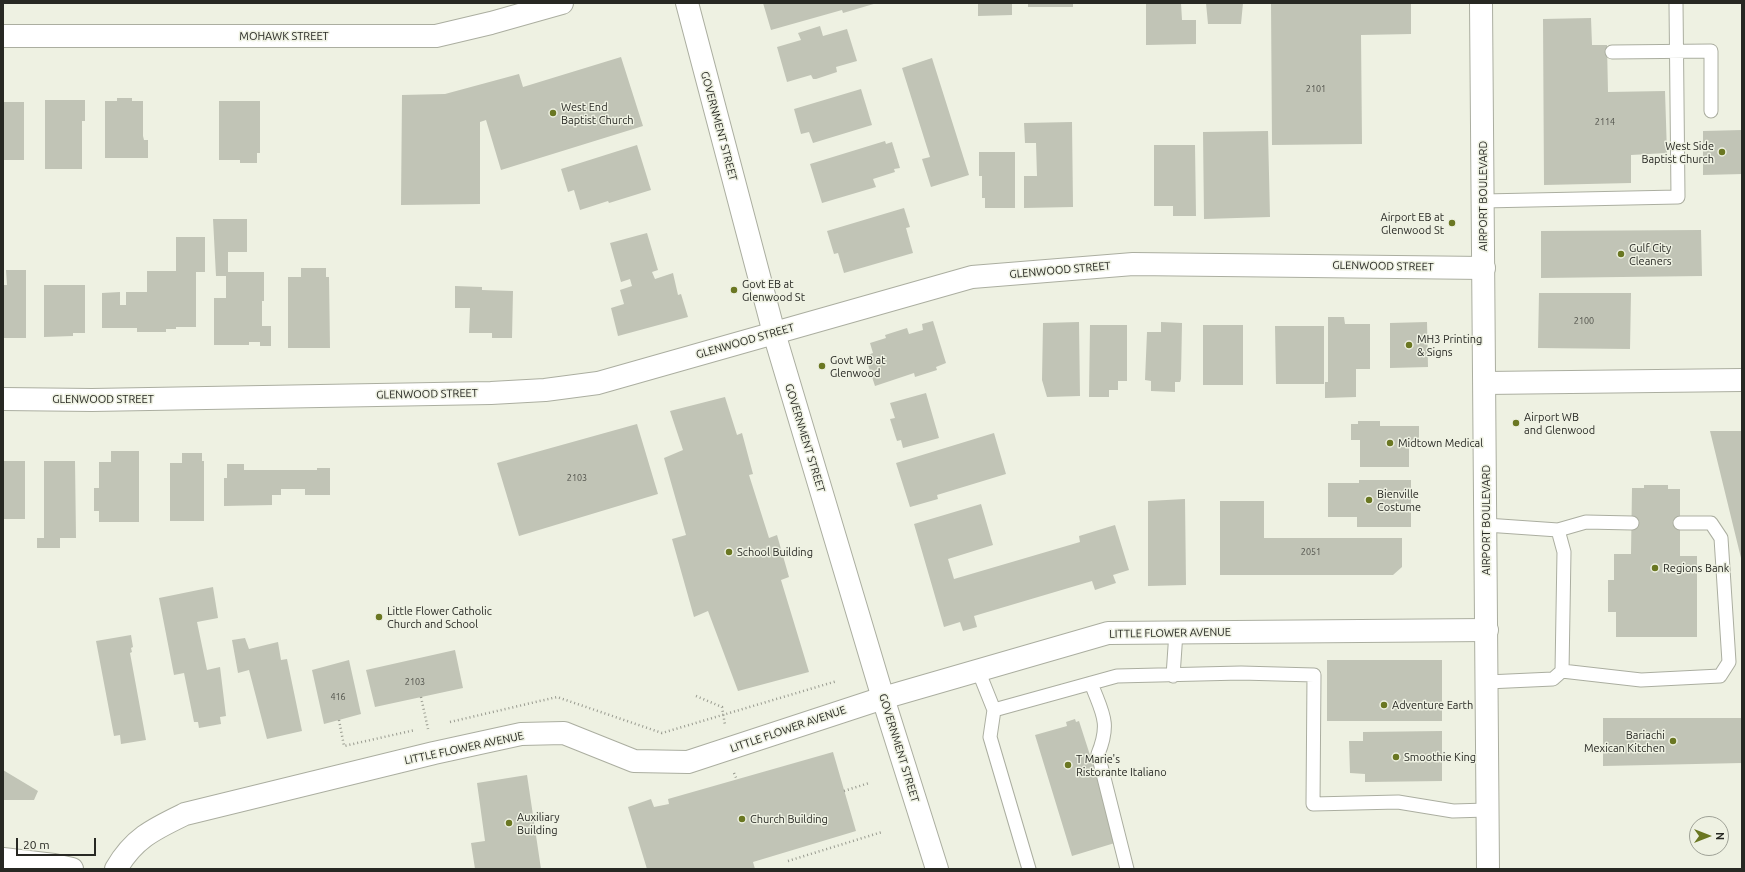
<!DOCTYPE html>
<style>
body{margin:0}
#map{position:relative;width:1745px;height:872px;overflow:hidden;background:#eef1e2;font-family:Ubuntu,sans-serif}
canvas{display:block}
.frame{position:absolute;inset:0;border:4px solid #272823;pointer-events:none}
.north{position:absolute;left:1689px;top:816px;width:40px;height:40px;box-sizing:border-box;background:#eef1e2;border:1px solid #9ea196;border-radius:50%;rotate:90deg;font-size:11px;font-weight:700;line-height:16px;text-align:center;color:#272823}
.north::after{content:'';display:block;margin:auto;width:14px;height:18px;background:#6a7722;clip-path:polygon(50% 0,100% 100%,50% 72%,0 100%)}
.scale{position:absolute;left:16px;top:838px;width:80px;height:18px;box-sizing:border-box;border:2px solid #272823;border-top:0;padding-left:5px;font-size:12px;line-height:14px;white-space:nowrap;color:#272823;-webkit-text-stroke:3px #eef1e2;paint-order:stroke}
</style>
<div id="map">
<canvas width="1745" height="872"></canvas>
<div class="frame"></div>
<div class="north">N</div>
<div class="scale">20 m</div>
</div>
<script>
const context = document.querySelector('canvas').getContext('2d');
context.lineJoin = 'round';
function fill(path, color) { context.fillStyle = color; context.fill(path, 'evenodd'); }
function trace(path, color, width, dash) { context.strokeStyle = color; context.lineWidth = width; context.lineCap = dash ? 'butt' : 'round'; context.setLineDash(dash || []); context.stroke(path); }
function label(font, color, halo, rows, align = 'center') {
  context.font = font + ' Ubuntu,sans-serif'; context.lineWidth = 3; context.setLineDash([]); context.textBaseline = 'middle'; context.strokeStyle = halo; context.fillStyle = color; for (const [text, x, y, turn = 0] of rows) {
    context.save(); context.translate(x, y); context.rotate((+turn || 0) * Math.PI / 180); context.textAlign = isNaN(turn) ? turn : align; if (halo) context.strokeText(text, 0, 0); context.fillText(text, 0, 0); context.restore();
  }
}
fill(new Path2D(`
 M763,3H877L843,13L842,10L771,30Z
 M978,3H1012V15L978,16Z
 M1028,3H1073V7H1028Z
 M1146,3H1181L1182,20H1196V44L1146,45Z
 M1206,3H1243L1241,24H1208Z
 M1271,3H1411V34L1361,35L1362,144L1272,145Z
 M1591,18L1592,45H1607L1608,92L1665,91L1667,153L1631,155V183L1544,185L1543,19Z
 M820,26L823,36L847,29L857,61L836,67L837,72L816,79H813L811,75L787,82L777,47L801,40L798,33Z
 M621,57L643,126L501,170L486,120L480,122V204L401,205L402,95L445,94L519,74L523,87Z
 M932,58L969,175L931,187L922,159L930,157L902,68Z
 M861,89L872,125L813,143L809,132L801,134L794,109Z
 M117,98H132V101H143V136L144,140H148V158H105V101H117Z
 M45,100H85V121H82V169H45Z
 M219,101H260V153H257V163H240V160H219Z
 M3,102H24V160H3Z
 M1072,122L1073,207L1024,208V176H1037L1036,143H1025L1024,123Z
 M1742,130V174L1703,175V131Z
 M1268,131L1270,217L1204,219L1203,132Z
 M885,141L886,144L892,142L900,168L894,169L895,172L873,179L876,187L822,203L810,164Z
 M637,145L651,190L609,203L608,201L580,210L574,190L568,192L561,169Z
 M1154,145H1195L1196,216H1173V206H1154Z
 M979,152H1015V208H985V198H982V176H979Z
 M904,208L910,227L906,228L913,253L844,273L838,253L834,254L827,231Z
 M213,219H247V252H228V272H264V301H262V326H271V346H260V342H249V345H214V298H226V276H216Z
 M1701,230L1702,276L1541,278V231Z
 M647,233L658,270L652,272L655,279L673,273L678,295L681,294L688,317L618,336L611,308L624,304L620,290L632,286L630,279L621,282L610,243Z
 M176,237H205V272H196V327H176V329H166V332H137V328H102V293L120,292V305H126V292H147V271H176Z
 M301,268H326V277H329L330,348H288V277H301Z
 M6,270H26V338H3V285H7Z
 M44,285H85V333H73V336L44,337Z
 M455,286L482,287V290L513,291L512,338H492V333H469L470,308H455Z
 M1539,293H1631L1630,349L1538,348Z
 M1328,317H1344L1345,324H1370V369H1356V397L1325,398V382H1328Z
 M933,321L946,363L936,367L937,370L915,377L914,373L875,386L865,356L873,353L870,343L886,338L885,335L907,328L909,334L923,330L922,324Z
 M1079,322L1080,396L1047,397L1042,380L1043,323Z
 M1161,322L1182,323L1181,379L1180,382H1175V392L1151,391V381L1145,380L1147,332H1161Z
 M1427,322L1428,367L1390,368V323Z
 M1090,325H1127V381H1118V390H1109V397H1089Z
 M1203,325H1243V385H1203Z
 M1275,326H1324V384H1276Z
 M926,393L939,438L903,448L901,440L897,441L895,435L890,419L895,418L890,403Z
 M725,397L737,435L742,433L753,474L749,475L769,538L777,535L789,577L781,580L809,672L738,691L708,611L694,617L672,539L686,535L664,458L683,450L670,411Z
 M1358,421H1380V426H1419V446H1409V467H1360V440H1351V424H1358Z
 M637,424L658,494L519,536L497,463Z
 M1710,431H1742V558H1741Z
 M994,433L1006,474L937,495L938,499L910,507L896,463Z
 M111,451H139V522H99V511H94V488H99V462H111Z
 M182,453H202V461H204V521H170V463H182Z
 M3,461H25V519H3Z
 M44,461H75L76,538H60V548H37V538H44Z
 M227,464H244V470H317V468H330V495H305V489H281V495H272V505L224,506V478H227Z
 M1359,480H1411V527H1357V517H1328V483H1359Z
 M1644,485H1668V489H1680V556H1697V637H1616V612H1608V580H1614V554H1631L1632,488H1644Z
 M1185,499L1186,585L1148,586V501Z
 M1220,501H1264V538H1402V567L1393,575H1220Z
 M981,504L993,545L948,559L954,579L1080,542L1079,536L1115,525L1129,570L1113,575L1116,583L1095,590L1092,581L974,616L977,627L963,631L960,622L944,627L914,524Z
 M213,587L218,618L197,622L207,670L220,667L226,716L220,717L221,724L199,728L198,722H194L184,673L174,675L159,598Z
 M131,635L133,647L131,648L132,652L130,653L146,740L121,744L120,735L114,736L96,641Z
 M245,638L249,649L278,642L281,660L287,659L302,731L267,739L249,670L238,673L232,640Z
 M455,650L463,688L375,707L366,670Z
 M349,660L361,714L324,724L312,670Z
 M1327,660H1442V721H1327Z
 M1603,718H1742V763L1603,766Z
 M1075,719L1076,722L1079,721L1118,842L1072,856L1035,735L1067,726L1066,722Z
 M1442,731V781L1365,782V774L1350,773L1349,741H1363V732Z
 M833,752L856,831L753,862L755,869H647L628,807L651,799L654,807L669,804L668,799Z
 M3,770L38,791L34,800H3Z
 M527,775L541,869H475L471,843L485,841L477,783Z`), '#c1c4b6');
const service = new Path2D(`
 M1612,52L1711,51V111
 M1483,201L1678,197L1676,3
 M1486,525L1558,530L1564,552L1562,671L1553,679L1487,682
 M1558,530L1586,522L1632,523
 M978,670L994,710
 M1562,671L1641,680L1720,676L1729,662L1721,538L1711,523H1680
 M1173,676L1176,632
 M1091,683C1102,713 1111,722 1098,754L1127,869
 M1029,869L990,737L994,710L1117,676L1241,673L1314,675L1313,804L1398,802L1453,811L1487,810`);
const minor = new Path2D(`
 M3,36H436L491,23L562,3
 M1485,383L1742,380
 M3,399L92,400L491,393L545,390L598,383L972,277L1133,264L1484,268
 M116,869C134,838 154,829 185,814L434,753L521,734L564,733L634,761L688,762L883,698L1108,633L1487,630`);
const tertiary = new Path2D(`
 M3,859L54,865L72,869`);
const secondary = new Path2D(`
 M1481,3L1488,869`);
const primary = new Path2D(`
 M687,3L774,333L883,698L937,869`);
trace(service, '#abaea0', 15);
trace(minor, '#abaea0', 24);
trace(tertiary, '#abaea0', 24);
trace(secondary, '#abaea0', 24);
trace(primary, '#abaea0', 24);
trace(new Path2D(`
 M696,696L722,707L725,725
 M421,697L428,729
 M339,720L344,746L415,730
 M450,722L557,697L662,733L837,681
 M734,773L737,780
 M844,791L869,783
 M788,861L882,832`), '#989a8f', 2.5, [1, 3]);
trace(service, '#fff', 13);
trace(minor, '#fff', 22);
trace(tertiary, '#fff', 22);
trace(secondary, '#fff', 22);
trace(primary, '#fff', 22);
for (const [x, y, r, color] of [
 [553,113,4,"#6a7722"],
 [1722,152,4,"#6a7722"],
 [1452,223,4,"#6a7722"],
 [1621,254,4,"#6a7722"],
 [734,290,4,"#6a7722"],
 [1409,345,4,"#6a7722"],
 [822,366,4,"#6a7722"],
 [1516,423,4,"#6a7722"],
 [1390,443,4,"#6a7722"],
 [1369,500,4,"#6a7722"],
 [729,552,4,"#6a7722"],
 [1655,568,4,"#6a7722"],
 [379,617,4,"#6a7722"],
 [1384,705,4,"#6a7722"],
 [1673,741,4,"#6a7722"],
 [1396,757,4,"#6a7722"],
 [1068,765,4,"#6a7722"],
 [742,819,4,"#6a7722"],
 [509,823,4,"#6a7722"]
]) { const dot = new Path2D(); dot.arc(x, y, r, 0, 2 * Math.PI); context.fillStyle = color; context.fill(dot); trace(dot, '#eef1e2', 1.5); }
label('9px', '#4e4f48', null, [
 ["2101",1316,89],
 ["2114",1605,122],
 ["2100",1584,321],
 ["2103",577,478],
 ["2051",1311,552],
 ["2103",415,682],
 ["416",338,697]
]);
label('11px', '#272823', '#eef1e2', [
 ["MOHAWK STREET",284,36],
 ["GOVERNMENT STREET",719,126,75],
 ["AIRPORT BOULEVARD",1483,196,-90],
 ["GLENWOOD STREET",1383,266,1],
 ["GLENWOOD STREET",1060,270,-5],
 ["GLENWOOD STREET",745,341,-16],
 ["GLENWOOD STREET",427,394,-1],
 ["GLENWOOD STREET",103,399],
 ["GOVERNMENT STREET",805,438,73],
 ["AIRPORT BOULEVARD",1486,520,-90],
 ["LITTLE FLOWER AVENUE",1170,633,-1],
 ["LITTLE FLOWER AVENUE",788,729,-19],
 ["LITTLE FLOWER AVENUE",464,748,-12],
 ["GOVERNMENT STREET",899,748,73]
]);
label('11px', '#272823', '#eef1e2', [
 ["West End",561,107],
 ["Baptist Church",561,120],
 ["West Side",1714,146,"right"],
 ["Baptist Church",1714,159,"right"],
 ["Airport EB at",1444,217,"right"],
 ["Glenwood St",1444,230,"right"],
 ["Gulf City",1629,248],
 ["Cleaners",1629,261],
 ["Govt EB at",742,284],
 ["Glenwood St",742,297],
 ["MH3 Printing",1417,339],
 ["& Signs",1417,352],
 ["Govt WB at",830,360],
 ["Glenwood",830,373],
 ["Airport WB",1524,417],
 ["and Glenwood",1524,430],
 ["Midtown Medical",1398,443],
 ["Bienville",1377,494],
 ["Costume",1377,507],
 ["School Building",737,552],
 ["Regions Bank",1663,568],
 ["Little Flower Catholic",387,611],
 ["Church and School",387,624],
 ["Adventure Earth",1392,705],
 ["Bariachi",1665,735,"right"],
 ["Mexican Kitchen",1665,748,"right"],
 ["Smoothie King",1404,757],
 ["T Marie's",1076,759],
 ["Ristorante Italiano",1076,772],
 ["Auxiliary",517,817],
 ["Building",517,830],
 ["Church Building",750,819]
], 'left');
</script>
